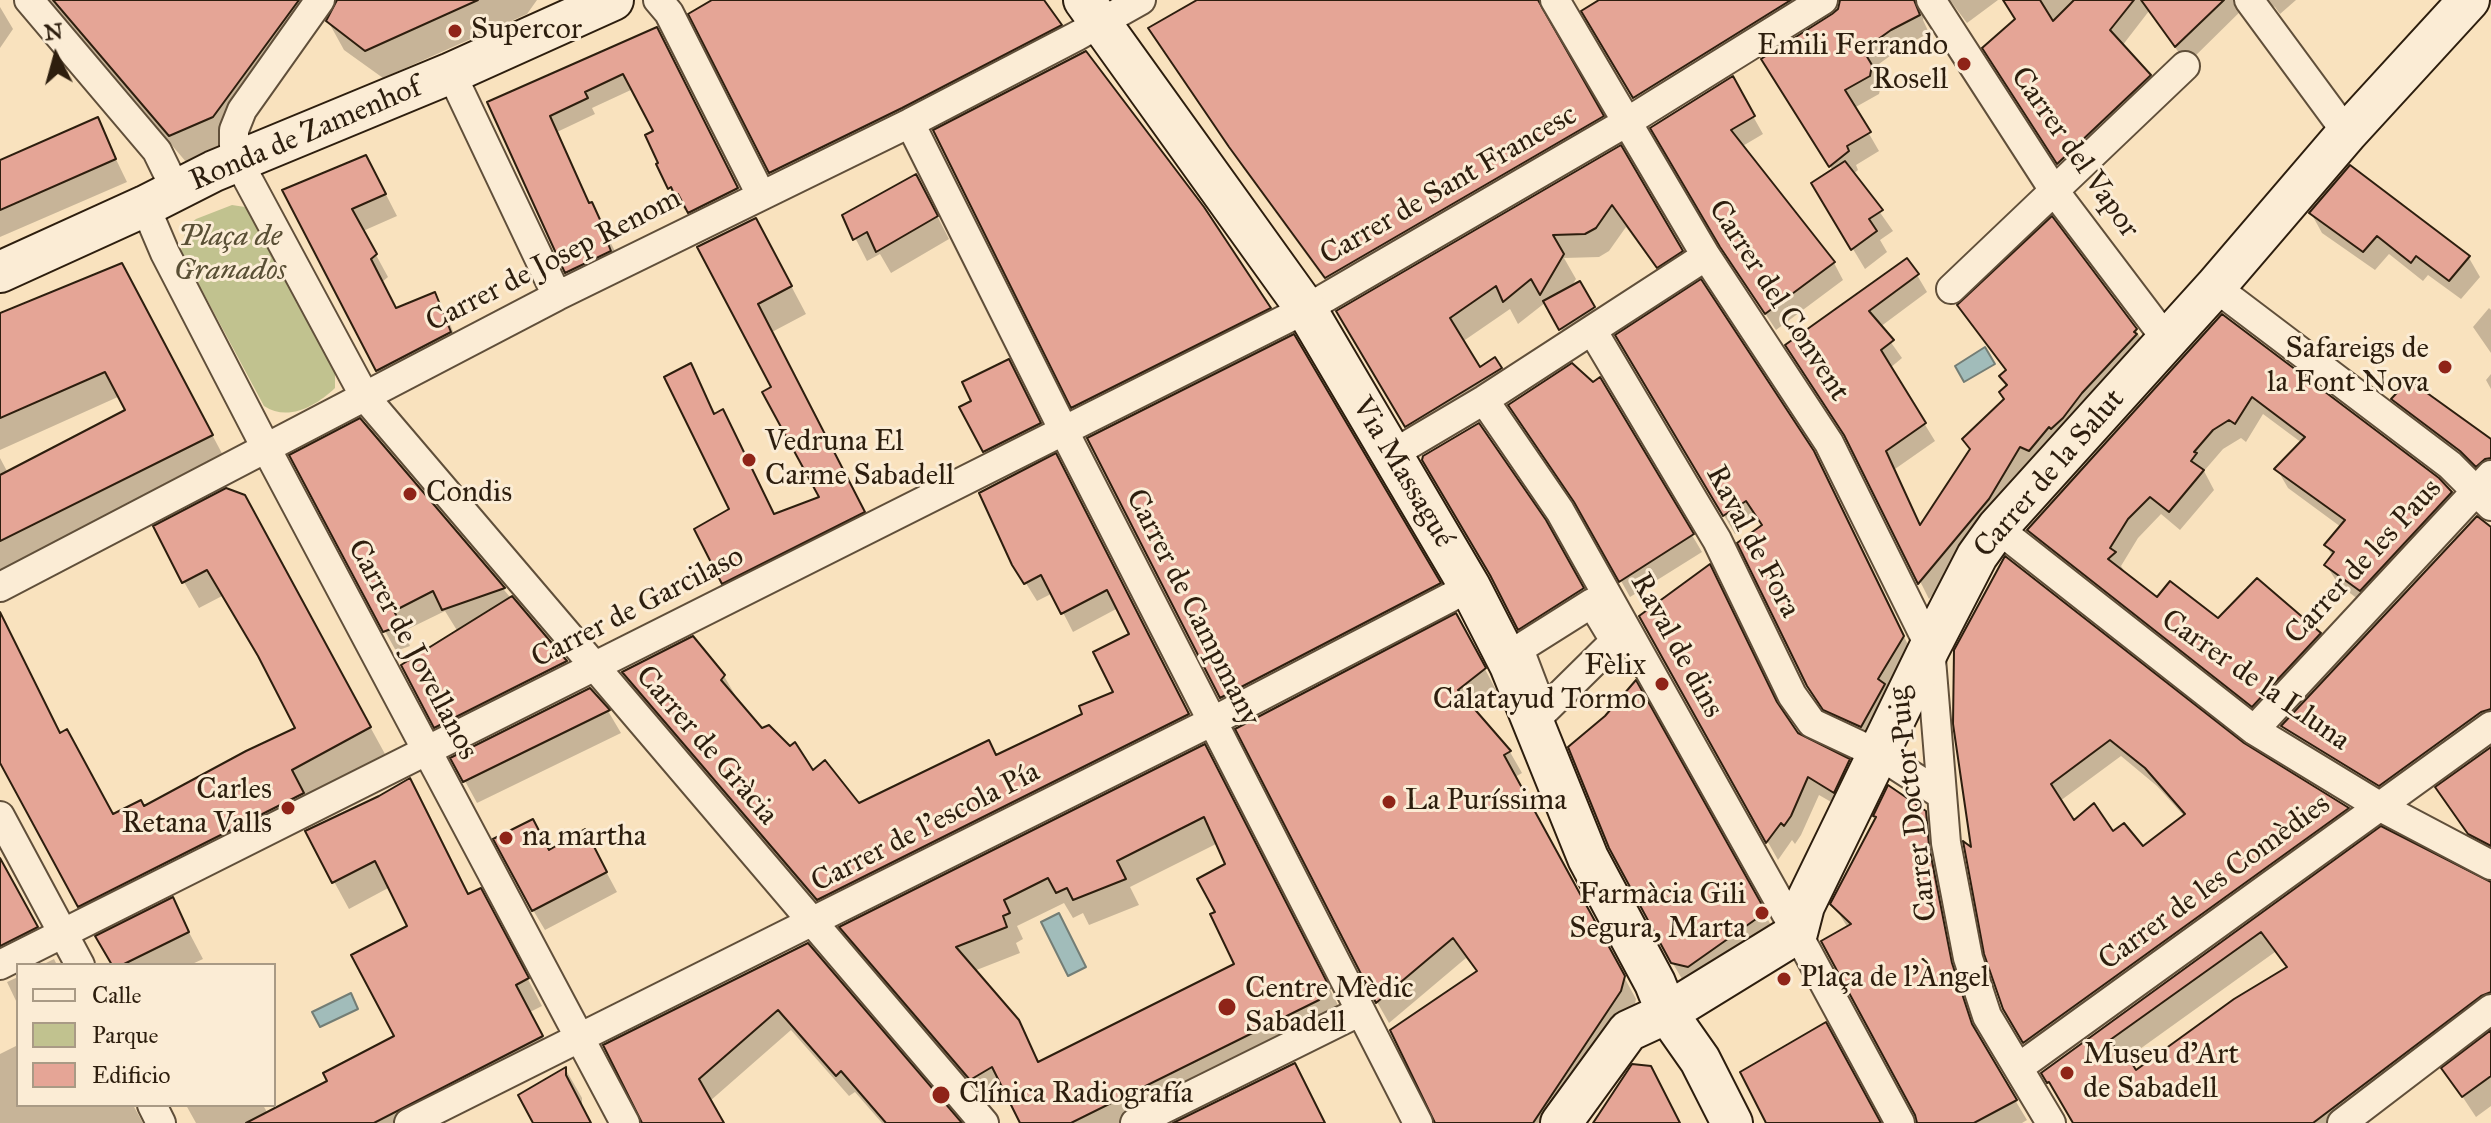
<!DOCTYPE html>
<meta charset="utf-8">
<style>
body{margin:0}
#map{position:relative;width:2491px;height:1123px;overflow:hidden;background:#f9e2be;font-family:"IM FELL Great Primer",serif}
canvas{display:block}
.legend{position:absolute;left:16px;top:963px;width:260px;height:144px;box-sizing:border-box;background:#fbecd5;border:2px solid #a99a85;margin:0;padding:10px 14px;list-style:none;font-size:24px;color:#2d1e0e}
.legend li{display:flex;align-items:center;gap:16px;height:40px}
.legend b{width:40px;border:2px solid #a99a85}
.north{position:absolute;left:16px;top:16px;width:80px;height:80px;-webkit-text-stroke:6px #fbecd5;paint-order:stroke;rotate:354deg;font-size:22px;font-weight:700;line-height:32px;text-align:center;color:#2d1e0e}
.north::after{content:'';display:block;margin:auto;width:28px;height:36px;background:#2d1e0e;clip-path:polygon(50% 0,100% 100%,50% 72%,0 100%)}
</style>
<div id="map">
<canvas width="2491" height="1123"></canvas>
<ul class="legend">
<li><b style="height:10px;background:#fbecd5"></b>Calle</li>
<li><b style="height:22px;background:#c1c28f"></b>Parque</li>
<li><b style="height:22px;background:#e5a596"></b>Edificio</li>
</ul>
<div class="north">N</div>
</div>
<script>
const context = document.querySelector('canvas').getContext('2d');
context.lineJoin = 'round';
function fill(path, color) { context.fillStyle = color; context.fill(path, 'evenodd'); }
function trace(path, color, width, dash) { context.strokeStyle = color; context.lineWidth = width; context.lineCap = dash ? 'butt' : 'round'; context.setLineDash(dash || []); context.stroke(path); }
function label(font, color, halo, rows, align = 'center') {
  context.font = font + ' "IM FELL Great Primer",serif'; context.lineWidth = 6; context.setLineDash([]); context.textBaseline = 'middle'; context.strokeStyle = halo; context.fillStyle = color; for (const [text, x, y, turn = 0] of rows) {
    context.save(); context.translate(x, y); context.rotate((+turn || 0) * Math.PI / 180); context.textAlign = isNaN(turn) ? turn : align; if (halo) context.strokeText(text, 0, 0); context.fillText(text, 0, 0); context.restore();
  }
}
fill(new Path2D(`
 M232,205L245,207L256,216L335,365V388C316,406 288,422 264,406L181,251L186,227L196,219Z`), '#c1c28f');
const water = new Path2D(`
 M1985,347L1995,364L1964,382L1955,366Z
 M1059,913L1086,967L1068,976L1041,922Z
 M351,993L358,1009L320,1027L312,1012Z`);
fill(water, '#a1bcba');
trace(water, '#737d75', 2);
fill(new Path2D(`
 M48,0H537L527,14L383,78L344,50L328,21L334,8L314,29L229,146L187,163Z
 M716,0H1042L1070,42L780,189L691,13Z
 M1201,0H1534L1614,137L1338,298L1243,168L1163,50Z
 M1603,0H1998L1967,23L1952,3L1942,1L1926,10L1923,20L1929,33L1901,48L1872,69L1881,85L1879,94L1854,108L1879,151L1856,165L1858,170L1853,174L1893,231L1880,240L1887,252L1865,269L1814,184L1833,171L1774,78L1834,15L1841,2L1825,3L1645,115L1584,11Z
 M2004,0H2252L2187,64L2149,11L2122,46L2149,76L2160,94L2069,181L1995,66L2017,20Z
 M2260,0H2296L2280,14L2275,7Z
 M0,7L13,29L0,48Z
 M665,45L746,205L699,227L689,209L685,210L679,203L659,165L655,132L633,89L592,108L595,114L557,132L590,205L615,251L612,253L619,267L576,288L489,103Z
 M1732,79L1763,134L1741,147L1834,263L1843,280L1776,330L1733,264L1653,128Z
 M97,120L127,182L0,237V162Z
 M1620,148L1695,275L1672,290L1626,227L1609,251L1599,257L1564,258L1576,279L1570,289L1579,284L1606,330L1573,350L1546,302L1518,324L1510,309L1462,342L1479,370L1494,360L1513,392L1420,449L1339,312Z
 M2350,168L2469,258L2480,277L2461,299L2428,275L2423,281L2389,254L2375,270L2322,233L2311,213Z
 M378,179L397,216L363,231L388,277L382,282L396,310L434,294L447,316L462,355L390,392L285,191Z
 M928,198L949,239L891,273L880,254L867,261L844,216Z
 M700,248H771L806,314L772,332L879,540L739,610L723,583L732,510L690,365L716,415L738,439L775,516L821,498L773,388Z
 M1917,275L1927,292L1880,327L1902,358L1890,368L1935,441L1895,469L1921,527L2006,400L2007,387L2001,377L2007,372L1959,305L2136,330L2146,348L1929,599L1851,444L1798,363Z
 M136,291L226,461L0,575V458L8,473L128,411L120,396L0,450V315Z
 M2489,308L2491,310V353L2473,327Z
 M1269,309L1279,327L1084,425L1073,407Z
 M2222,316L2451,493L2462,511L2371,609L2338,584L2327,566L2333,557L2326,545L2341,527L2288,488L2277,469L2302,443L2263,414L2246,442L2241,438L2223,449L2204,471L2214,490L2180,530L2161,514L2138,538L2121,566L2125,572L2123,574L2157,600L2218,621L2319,634L2330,653L2264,724L2040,549L2029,530Z
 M1618,336L1824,473L1914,657L1872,745L1837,729L1820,706L1764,526L1759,519L1735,534Z
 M1293,337L1452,606L1234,719L1089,439Z
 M2491,374V389L2486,380Z
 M1600,380L1702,552L1630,597L1585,516L1593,385Z
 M1021,384L1052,446L998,473L962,408Z
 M2393,399L2491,442V486L2406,421Z
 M360,420L565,662L577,683L448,748L436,727L458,632L445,611L404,631L410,646L396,651L385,631Z
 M1066,475L1198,733L829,918L635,691L624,673L724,676L735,695L733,697L762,731L813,773L859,805L996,757L1084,715L1116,693L1132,635L1118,608L1073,632L1053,593L1037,601L1014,564Z
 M1544,521L1593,608L1530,648L1493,578Z
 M259,524L385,754L305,797L94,932L0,756V615L61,734L113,817L144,808L298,729L262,660L224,595L199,608L184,582Z
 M2491,531V736L2392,807L2296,748L2283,727Z
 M1641,617L1781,712L1797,734L1848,761L1859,780L1845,810L1819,795L1801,835L1795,844L1792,840L1778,860Z
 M1468,637L1496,690L1473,710L1510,752L1522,773L1515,777L1636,999L1633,1013L1558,1123H1436L1478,973L1466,958L1389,1023L1377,1002Z
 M1956,651L2242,745L2348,809L2357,826L2035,1059L2004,1008L1973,852ZM2121,756L2157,786L2185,817L2143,849L2113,834L2073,823L2060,801Z
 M1635,684L1776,934L1685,984L1672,962Z
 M590,690L608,711L621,733L477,803L453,759Z
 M2491,749V860L2483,856L2438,788Z
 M1219,772L1343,1015L1138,1123H1022L1007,1093L986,1105L857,953L842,928ZM1218,843L1228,865L1236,965L1040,1063L1017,1021L974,971L1020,953L1016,943L1023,939L1017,926L1064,903L1073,918L1083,913L1089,925L1139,905L1130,887Z
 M1925,812L1937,833L1962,985L1982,1045L2027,1120L2022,1123H1919L1848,928L1833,904Z
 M2381,829L2491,883V1019L2354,1123H2075L2043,1073ZM2275,952L2287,969L2136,1073L2126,1059Z
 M307,832L469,896L495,917L542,1006L530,1012L556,1063L440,1123H196L186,1105H263L268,1114L330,1082L397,1037L410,927L390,887L349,909Z
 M595,851L617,892L545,930L533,910L549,852Z
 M0,859L49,949L0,975Z
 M172,900L203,959L190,965H114Z
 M807,945L959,1123H882L855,1092L849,1096L791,1030L710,1101L722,1123H646Z
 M54,959L57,965H42Z
 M18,977V1005L7,982Z
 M2491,1033V1106L2476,1117L2444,1069Z
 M18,1045V1105H133L143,1123H0V1054Z
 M566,1070L582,1098V1106L591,1123H535Z`), '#0003');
const building = new Path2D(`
 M53,0H299L213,117L169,136Z
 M337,0H478L365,51L326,21Z
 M712,0H1044L1062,25L902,108L769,173L688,14Z
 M1197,0H1538L1604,116L1325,278L1229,147L1148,28Z
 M1599,0H1791L1633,98L1581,11Z
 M1840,0H1914L1920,15L1891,30L1863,50L1872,65L1870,76L1845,90L1871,132L1847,146L1849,151L1829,167L1761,59L1832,14L1838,9Z
 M2003,0H2040L2053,21L2074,0H2134L2110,30L2151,75L2057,164L1982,48L2015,19Z
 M2141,0H2224L2175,47Z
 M657,27L738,188L688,213L678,194L675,196L671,187L668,189L656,164L658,163L645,135L653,131L623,74L585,92L588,98L550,116L589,203L592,202L607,235L605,236L611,251L565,273L487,102Z
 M1086,51L1204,207L1271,308L1071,408L933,130Z
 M1733,76L1755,116L1731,130L1835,262L1765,314L1720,247L1650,128Z
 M98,117L116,159L0,210V160Z
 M1621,145L1683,251L1657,268L1612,205L1596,228L1585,234L1553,235L1564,254L1540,295L1531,279L1503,302L1496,286L1450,318L1480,367L1495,357L1502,368L1405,427L1336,311Z
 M366,155L386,194L352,209L377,254L371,259L396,308L435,292L451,332L376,371L282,190Z
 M1845,161L1883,210L1869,219L1877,231L1851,250L1811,183Z
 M2350,165L2470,256L2449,281L2416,256L2411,263L2377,236L2363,252L2309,213Z
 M916,174L938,216L876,252L867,232L853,240L842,215Z
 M2052,216L2137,329L2134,332L2137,334L2082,393L2063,418L2051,429L2049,427L2029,451L2020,447L1989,499L1918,584L1844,435L1785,345L1907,258L1919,274L1869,311L1894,340L1881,350L1926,423L1886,451L1920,525L1970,449L1962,439L2004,399L1999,392L2007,385L1999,376L2006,370L1957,305Z
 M756,218L792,286L758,304L865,512L722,584L694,529L729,509L664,377L691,363L714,414L723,409L774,514L819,497L762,392L771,387L697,247Z
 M122,263L213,435L0,541V475L125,410L105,372L0,418V313Z
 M1701,279L1814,451L1904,636L1878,679L1885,684L1861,727L1823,710L1807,686L1737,543L1762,525L1746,501L1723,516L1615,335Z
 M1580,281L1595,307L1559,330L1543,301Z
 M2222,314L2439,478L2452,492L2360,591L2324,565L2334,552L2324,545L2345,520L2274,469L2305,437L2252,397L2235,424L2229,420L2213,430L2194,452L2197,453L2191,461L2204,470L2169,512L2150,497L2128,519L2110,548L2116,552L2108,559L2157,597L2170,581L2218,618L2257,578L2321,633L2252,707L2027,530Z
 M1294,334L1441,583L1220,698L1087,438Z
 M1009,359L1041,423L983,452L959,407L971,401L962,382Z
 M1572,363L1593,382L1600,377L1694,534L1619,582L1574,502L1508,405Z
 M2409,380L2491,439V458L2485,459L2476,467L2460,451L2391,399Z
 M360,418L505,588L442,610L433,591L394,611L401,625L383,632L289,455Z
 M1479,423L1546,520L1584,588L1518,630L1490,575L1422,460L1423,456Z
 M1056,453L1189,714L817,900L622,672L693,636L725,675L721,680L762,728L769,725L790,746L795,742L813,770L825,760L859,803L989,740L996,755L1082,714L1079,706L1113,692L1093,652L1129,634L1107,590L1061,614L1041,575L1024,584L1012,565L979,493Z
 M226,488L245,495L371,727L292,770L304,793L78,907L0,763V612L60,733L67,729L113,814L141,800L144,806L246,751L295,728L258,656L207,570L182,583L153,526Z
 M2477,516L2491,527V709L2481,712L2379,786L2281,726Z
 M2005,556L2244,743L2349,808L2023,1043L2003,1009L1984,954L1963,841L1971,847L1953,724L1954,650ZM2110,740L2145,768L2185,814L2143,846L2124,823L2113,831L2094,803L2074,820L2051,784Z
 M1710,564L1777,702L1798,733L1850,759L1834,793L1808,777L1791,816L1784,826L1781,823L1766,843L1639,616Z
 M512,596L567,661L434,728L401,665Z
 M1456,613L1486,668L1458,690L1511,751L1504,755L1625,976L1621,991L1533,1123H1435L1390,1030L1477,971L1453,938L1376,1003L1235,729Z
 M1636,680L1766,912L1688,967L1671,963L1609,848L1568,747L1605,716Z
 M590,688L610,710L463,782L450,758Z
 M1205,744L1330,988L1319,1000L1071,1123H1020L992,1067L970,1080L839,927ZM1204,817L1225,864L1197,879L1215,912L1210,914L1234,964L1038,1062L1019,1020L956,947L1007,927L1003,916L1010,913L1004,900L1048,878L1056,893L1067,888L1073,900L1126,879L1117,861Z
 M2491,747V846L2468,834L2435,787Z
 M410,778L468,894L481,888L529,978L516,985L543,1036L374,1123H246L327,1081L323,1073L394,1036L351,955L407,926L375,861L332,883L305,831L379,796Z
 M1888,785L1926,811L1929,846L1952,963L1972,1024L2017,1100L1974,1123H1917L1915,1115L1821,941L1851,924L1830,904L1876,817L1873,816Z
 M533,819L549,850L585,829L607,872L532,911L493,839Z
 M2381,826L2491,882V992L2481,996L2313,1123H2073L2049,1082L2047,1083L2041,1073ZM2261,932L2287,967L2234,999L2136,1070L2128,1057L2123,1060L2110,1040Z
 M0,858L38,927L0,946Z
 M173,897L189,932L122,965H112L95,936Z
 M808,943L962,1123H886L841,1071L836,1076L778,1010L699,1079L724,1123H642L603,1045Z
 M1826,1022L1881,1123H1766L1740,1072Z
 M2491,1030V1076L2462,1097L2441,1068Z
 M1295,1063L1325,1123H1173Z
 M1632,1064L1651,1066L1680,1123H1593Z
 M566,1067V1075L591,1123H533L518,1095Z`);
fill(building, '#e5a596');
trace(building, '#2d1e0e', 2);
const street = new Path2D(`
 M29,0L157,151L176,190
 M320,0L242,110L234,130V146L238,161L365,397L984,1123
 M658,0L669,13L761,195
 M1555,0L1706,256L1829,443L1930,647L1946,843L1968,958L1987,1016L2051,1123
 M1931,0L2055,192L2167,340
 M2249,0L2347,133
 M451,73L557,296
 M910,123L1072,447L1418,1123
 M145,206L165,253L266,448L625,1123
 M2215,287L2450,465L2491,506
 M1951,289L2185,66
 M1592,330L1717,540L1792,695L1812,723L1878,754L1942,795
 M1484,400L1560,511L1797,933L1900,1123
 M1391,455L1484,400L1706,256
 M1997,528L2254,730L2379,806L2491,865
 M0,587L557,296L910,123L1077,36L1141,0
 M1592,603L1615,641L1543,712L1519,649Z
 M2254,730L2491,475
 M0,816L80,965
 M0,965L1306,309L1627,122L1823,0
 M2018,1068L2491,726
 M152,1105L161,1123
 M409,1123L1213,721L1470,587
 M1135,1123L1359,1012
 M2342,1123L2491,1009`);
const secondary = new Path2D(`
 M1084,0L1306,309L1470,587L1510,665L1588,858L1655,983L1667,1013L1700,1060L1732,1123
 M0,272L145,206L214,171L451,73L613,0
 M1561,1123L1628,1031L1667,1013L1797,933L1804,906L1930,647L1977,556L1997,528L2215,287L2347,133L2469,0`);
trace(street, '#604f3a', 32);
trace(secondary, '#2d1e0e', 44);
trace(street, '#fbecd5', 28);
trace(secondary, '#fbecd5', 40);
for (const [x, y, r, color] of [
 [455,31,8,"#8f2418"],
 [1964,64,8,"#8f2418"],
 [2445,367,8,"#8f2418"],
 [749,460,8,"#8f2418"],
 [410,494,8,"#8f2418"],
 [1662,684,8,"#8f2418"],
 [1389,802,8,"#8f2418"],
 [288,808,8,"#8f2418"],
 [506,838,8,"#8f2418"],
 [1762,913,8,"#8f2418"],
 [1784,979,8,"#8f2418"],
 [1227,1007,10,"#8f2418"],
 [2067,1073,8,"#8f2418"],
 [941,1095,10,"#8f2418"]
]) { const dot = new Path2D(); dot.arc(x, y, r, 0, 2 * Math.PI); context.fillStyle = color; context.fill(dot); trace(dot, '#fbecd5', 3); }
label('30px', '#2d1e0e', '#fbecd5', [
 ["Supercor",471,31],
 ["Emili Ferrando",1948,47,"right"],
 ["Rosell",1948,81,"right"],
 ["Safareigs de",2429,350,"right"],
 ["la Font Nova",2429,384,"right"],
 ["Vedruna El",765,443],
 ["Carme Sabadell",765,477],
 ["Condis",426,494],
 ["Fèlix",1646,667,"right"],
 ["Calatayud Tormo",1646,701,"right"],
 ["Carles",272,791,"right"],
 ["Retana Valls",272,825,"right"],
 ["La Puríssima",1405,802],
 ["na martha",522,838],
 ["Farmàcia Gili",1746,896,"right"],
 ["Segura, Marta",1746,930,"right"],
 ["Plaça de l'Àngel",1800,979],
 ["Centre Mèdic",1245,990],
 ["Sabadell",1245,1024],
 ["Museu d'Art",2083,1056],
 ["de Sabadell",2083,1090],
 ["Clínica Radiografía",959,1095]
], 'left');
label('30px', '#2d1e0e', '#fbecd5', [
 ["Ronda de Zamenhof",306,135,-23],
 ["Carrer del Vapor",2074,153,55],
 ["Carrer de Sant Francesc",1449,186,-30],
 ["Carrer de Josep Renom",554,261,-27],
 ["Carrer del Convent",1778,301,57],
 ["Via Massagué",1402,473,59],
 ["Carrer de la Salut",2050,474,-49],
 ["Raval de Fora",1752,542,62],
 ["Carrer de les Paus",2364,562,-47],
 ["Carrer de Garcilaso",638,608,-27],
 ["Carrer de Campmany",1192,608,63],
 ["Raval de dins",1676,646,61],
 ["Carrer de Jovellanos",412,650,62],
 ["Carrer de la Lluna",2255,681,35],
 ["Carrer de Gràcia",706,746,49],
 ["Carrer Doctor Puig",1914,804,-97],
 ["Carrer de l'escola Pía",926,828,-27],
 ["Carrer de les Comèdies",2215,883,-36]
]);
label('italic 30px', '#594f35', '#fbecd5', [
 ["Plaça de",230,238],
 ["Granados",230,272]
]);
</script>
